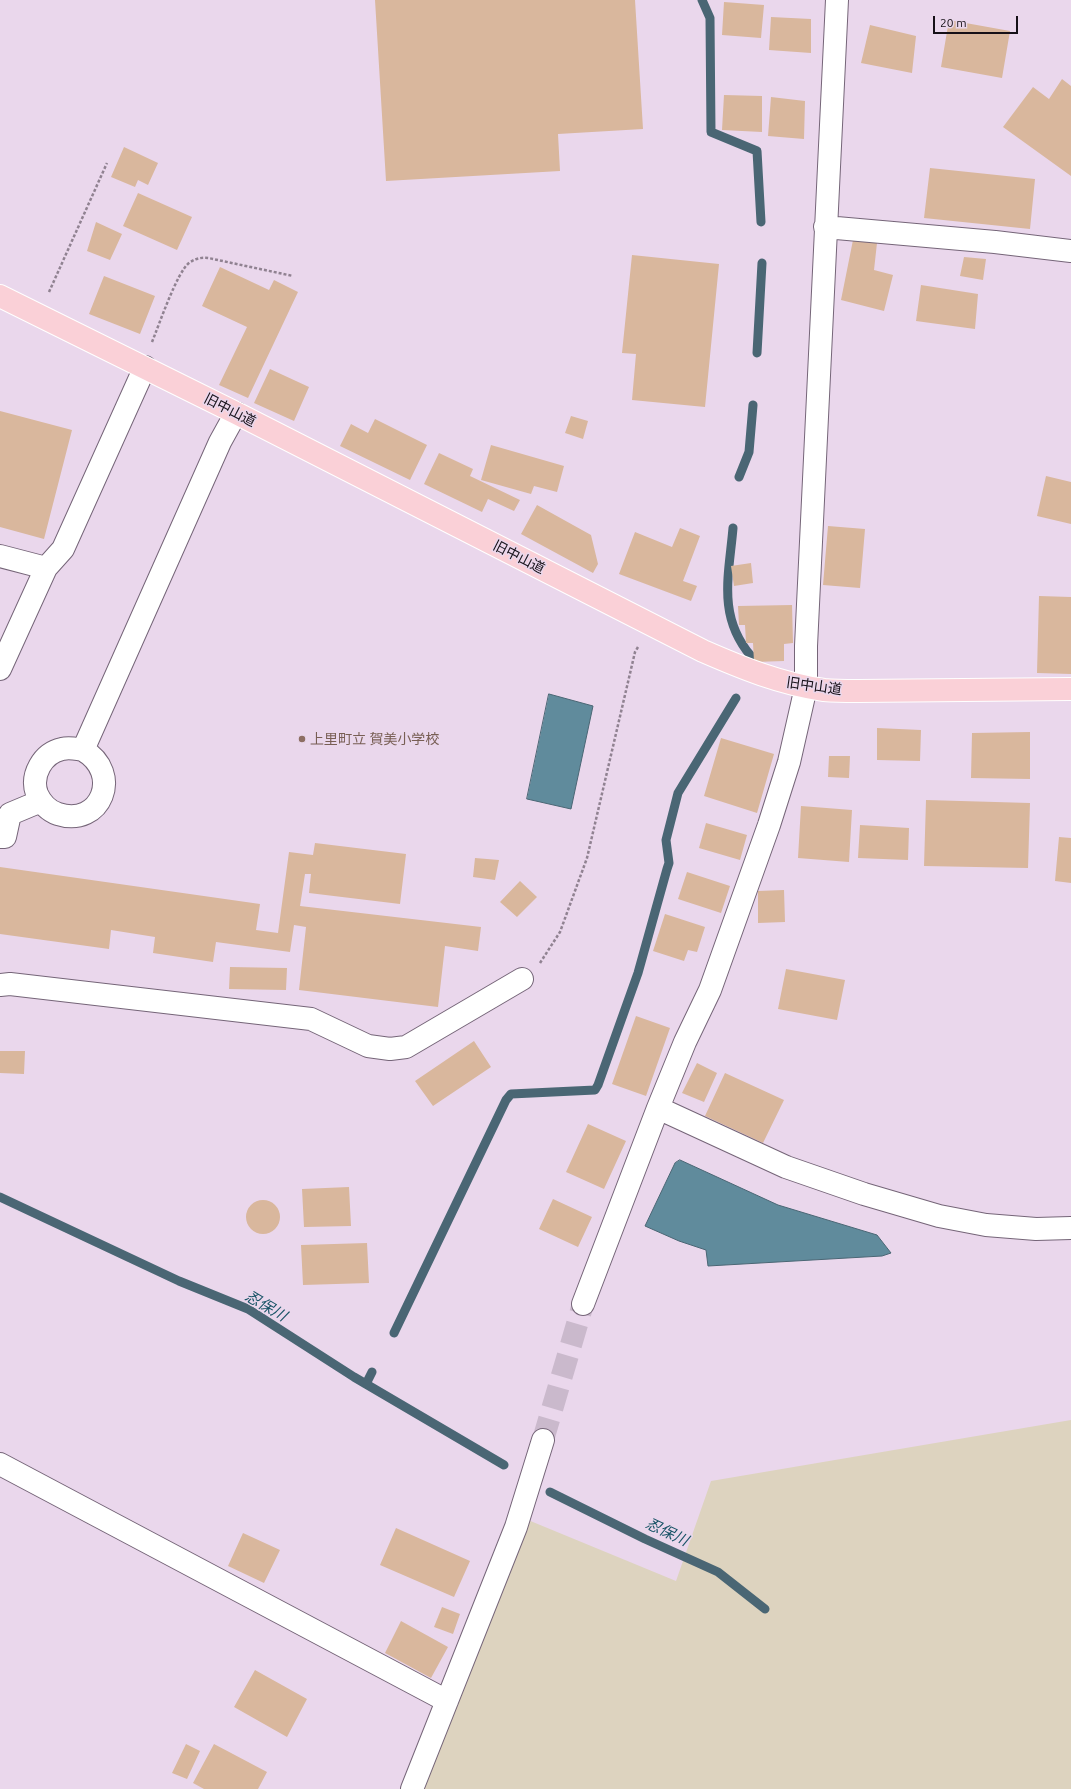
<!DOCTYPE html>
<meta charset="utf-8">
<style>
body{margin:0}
#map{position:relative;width:1071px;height:1789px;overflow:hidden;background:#ead7ec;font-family:Ubuntu,sans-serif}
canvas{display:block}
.scale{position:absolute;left:933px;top:16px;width:85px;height:18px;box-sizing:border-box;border:2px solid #161017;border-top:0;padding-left:5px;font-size:12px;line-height:14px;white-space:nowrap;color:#161017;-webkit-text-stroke:3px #ead7ec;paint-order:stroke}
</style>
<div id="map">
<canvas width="1071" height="1789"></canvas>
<div class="scale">20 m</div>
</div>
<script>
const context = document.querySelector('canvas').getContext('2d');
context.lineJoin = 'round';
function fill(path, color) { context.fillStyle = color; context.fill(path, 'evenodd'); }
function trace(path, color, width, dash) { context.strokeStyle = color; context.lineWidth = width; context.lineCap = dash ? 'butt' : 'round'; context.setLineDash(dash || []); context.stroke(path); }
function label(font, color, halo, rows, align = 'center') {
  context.font = font + ' Ubuntu,"Noto Sans JP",sans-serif'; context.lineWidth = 3; context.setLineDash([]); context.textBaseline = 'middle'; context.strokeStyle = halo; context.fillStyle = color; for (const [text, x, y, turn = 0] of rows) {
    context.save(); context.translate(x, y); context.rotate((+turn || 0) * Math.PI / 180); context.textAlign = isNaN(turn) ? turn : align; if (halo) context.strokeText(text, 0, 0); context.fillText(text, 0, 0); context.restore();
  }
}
fill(new Path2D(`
 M1071,1420V1789H421L528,1520L676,1581L711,1481Z`), '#ddd3bf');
const water = new Path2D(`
 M549,694L593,706L571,809L527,799Z
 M680,1160L778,1205L877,1235L891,1253L882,1256L708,1266L706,1250L679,1241L645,1226L675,1163Z`);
fill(water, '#608b9c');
trace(water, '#4a6674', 1);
trace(new Path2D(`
 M702,0L710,18L711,132L757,151L761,222
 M757,353L762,263
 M739,477L749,452L753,405
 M733,528C729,575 717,616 751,656
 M0,1197L179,1281L248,1309L354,1377L504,1465
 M394,1333L506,1100L511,1094L595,1090L598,1085L638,973L667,869L669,863L666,840L678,793L736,698
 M366,1384L372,1372
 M550,1492L645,1539L718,1572L765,1609`), '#4a6674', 9);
fill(new Path2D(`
 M375,0H635L643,129L558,134L560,171L386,181Z
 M724,2L764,5L761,38L722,35Z
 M771,17L811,19V53L769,50Z
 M949,20L1010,31L1002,78L941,67Z
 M870,25L916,36L912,73L861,63Z
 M1062,79L1071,86V176L1003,127L1033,87L1049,99Z
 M724,95L762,96V132L722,130Z
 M771,97L805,101L804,139L768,136Z
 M124,147L158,163L148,185L138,180L135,187L111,177Z
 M930,168L1035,179L1030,229L924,218Z
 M138,193L192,217L177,250L123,226Z
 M96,222L122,234L110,260L87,251Z
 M853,240L877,243L874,270L893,275L884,311L841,300Z
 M632,255L719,264L705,407L632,400L636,354L622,353Z
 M964,257L986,259L983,280L960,276Z
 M220,267L269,290L274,280L298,292L248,398L219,385L247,327L202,306Z
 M104,276L155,296L140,334L89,314Z
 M921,285L978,294L975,329L916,321Z
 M270,369L309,387L294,421L254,403Z
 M0,411L72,430L44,539L0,527Z
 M571,416L588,421L583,439L565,433Z
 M375,419L427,445L410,480L340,446L351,424L368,433Z
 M491,445L564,466L557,492L534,486L531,494L481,480Z
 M439,453L473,469L470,476L520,500L514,511L488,499L482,512L424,484Z
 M1046,476L1071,482V524L1037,516Z
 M537,505L591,535L598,564L593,573L521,534Z
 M828,526L865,529L860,588L823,585Z
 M680,528L700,536L683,581L697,586L691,601L619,574L635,532L672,547Z
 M751,563L753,583L734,586L731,566Z
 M1039,596L1071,597V674L1037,673Z
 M792,605L793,643L784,644V661L754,662L753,643H746L745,625H739L738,606Z
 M877,728L921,730L920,761L877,760Z
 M1030,732V779L971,778L972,733Z
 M721,738L774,754L757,813L704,796Z
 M829,756H850L849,778L828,777Z
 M926,800L1030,803L1028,868L924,866Z
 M801,806L852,810L849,862L798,858Z
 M706,823L747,835L740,860L699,848Z
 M860,825L909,828L908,860L858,858Z
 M1059,837L1071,838V883L1055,881Z
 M315,843L406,854L400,904L309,893L311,874H305L300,906L481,927L478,951L445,946L438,1007L299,990L306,927L294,925L290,952L216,942L213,962L153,953L155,937L111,930L109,949L0,934V867L260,904L256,930L278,933L289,852L313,855Z
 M475,858L499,860L495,880L473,877Z
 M687,872L730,886L721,913L678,899Z
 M520,881L537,897L517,917L500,902Z
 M784,890L785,922L758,923V891Z
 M665,914L705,927L697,952L688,950L684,961L653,951Z
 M230,967L287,968L286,990L229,989Z
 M786,969L845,980L837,1020L778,1009Z
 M636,1016L670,1028L646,1096L612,1084Z
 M474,1041L491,1067L433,1106L415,1081Z
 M0,1051H25L24,1074L0,1073Z
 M697,1063L717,1073L704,1102L682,1093Z
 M725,1073L784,1100L763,1143L705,1116Z
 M588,1124L626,1141L604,1189L566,1172Z
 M349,1187L351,1226L304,1227L302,1189Z
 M553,1199L592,1217L578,1247L539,1229Z
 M246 1217a17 17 0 1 1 34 0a17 17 0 1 1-34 0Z
 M367,1243L369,1283L303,1285L301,1245Z
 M396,1528L470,1561L454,1597L380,1565Z
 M243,1533L280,1550L264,1583L228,1566Z
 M442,1607L460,1614L453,1634L434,1627Z
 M401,1621L448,1647L431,1678L385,1653Z
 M255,1670L307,1699L287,1737L234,1707Z
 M186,1744L200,1751L187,1779L172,1773Z
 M214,1744L267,1772L258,1789H204L193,1783Z`), '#d9b79d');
trace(new Path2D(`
 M543,1440L583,1304`), '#cab9cc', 22, [22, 11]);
const minor = new Path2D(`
 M825,227L995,242L1071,251
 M0,556L46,568
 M0,669L46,568L63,549L145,367
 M83,750C76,749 70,747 62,749C43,753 30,775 37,794C41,803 49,811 58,814C101,828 123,773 83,750L220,442L236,413
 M0,837H5L10,814L41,801
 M0,985L10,984L311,1019L368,1046L390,1049L406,1047L522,979
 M658,1108L786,1167L864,1194L939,1216L986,1225L1036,1229L1071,1228
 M583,1304L658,1108L685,1042L710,990L769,825L789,762L806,687V646L837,0
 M0,1464L447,1701
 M412,1789L516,1527L543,1440`);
const major = new Path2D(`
 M0,296L236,413L703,651C742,668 781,684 824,690C835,691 846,691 858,691L1071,689`);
trace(minor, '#756578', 24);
trace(major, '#fff', 24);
trace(new Path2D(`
 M49,292L107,163
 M152,342C159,325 177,272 189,263C197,257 205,257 213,259L293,276
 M540,963L560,932L587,858L635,652L638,647`), '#908291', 2.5, [3, 2]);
trace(minor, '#fff', 22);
trace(major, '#fad0d7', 22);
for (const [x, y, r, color] of [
 [302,739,4,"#8d6e63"]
]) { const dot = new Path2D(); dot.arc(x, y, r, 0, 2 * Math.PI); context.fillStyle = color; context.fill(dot); trace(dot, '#ead7ec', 1.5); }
label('14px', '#161017', '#ead7ec', [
 ["旧中山道",230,410,27],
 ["旧中山道",519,557,27],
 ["旧中山道",814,686,8]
]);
label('14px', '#785e54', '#ead7ec', [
 ["上里町立 賀美小学校",310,739]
], 'left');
label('italic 15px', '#185366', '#ead7ec', [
 ["忍保川",266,1306,30],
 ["忍保川",667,1532,25]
]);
</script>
